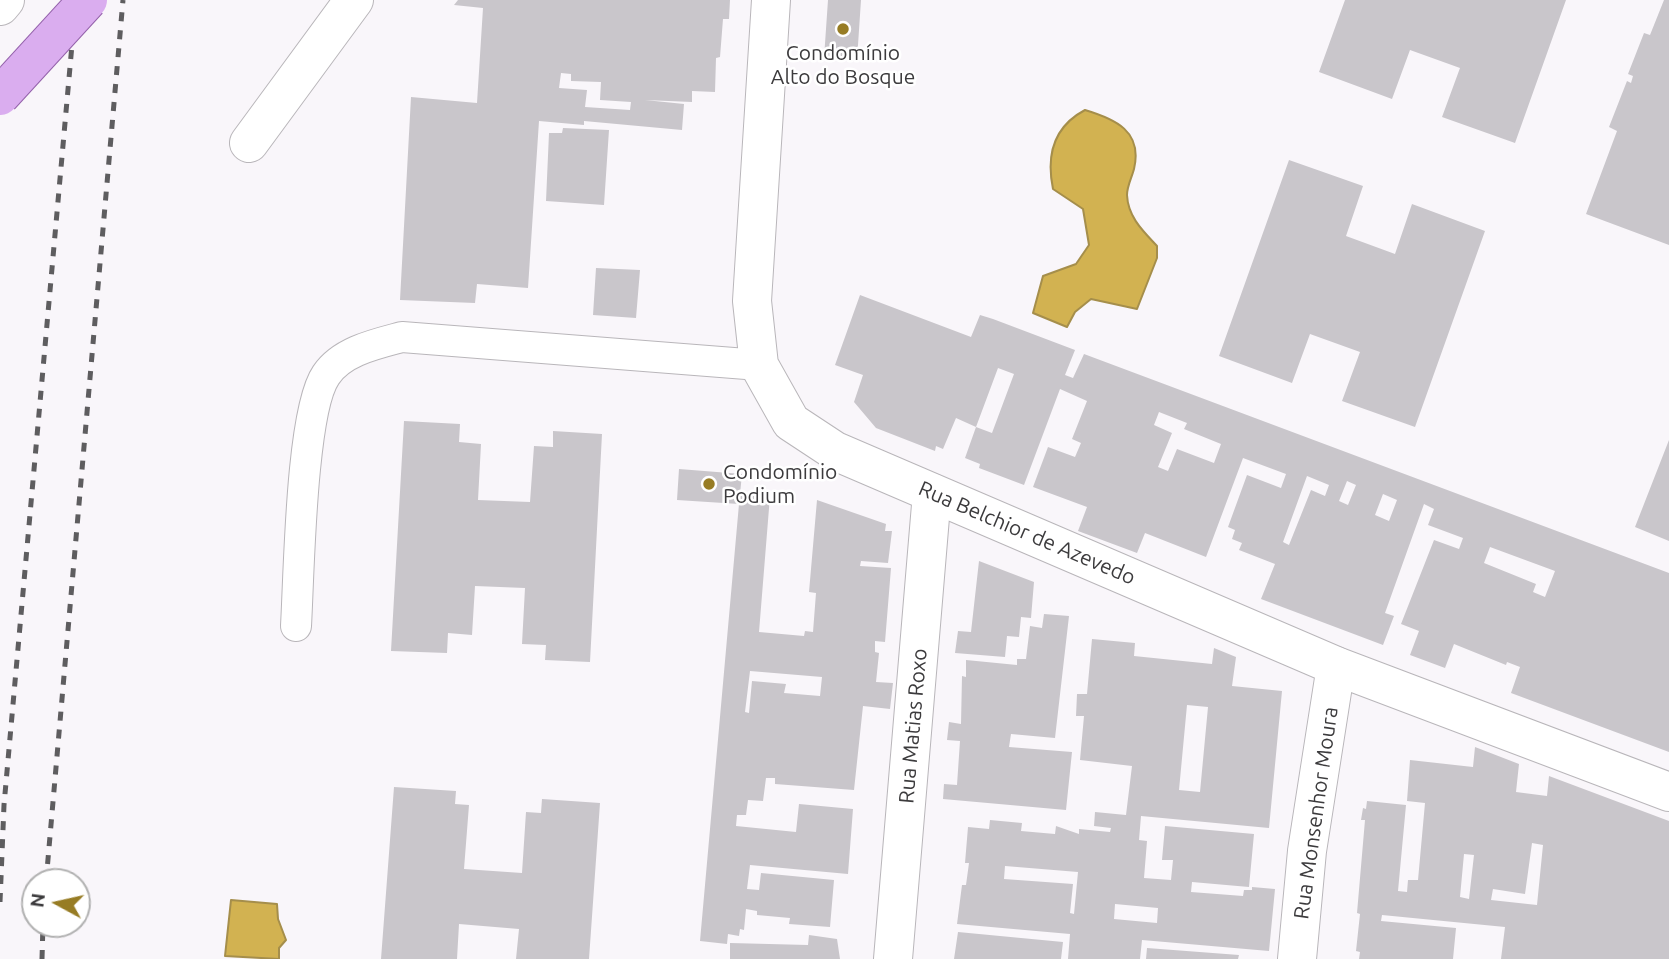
<!DOCTYPE html>
<meta charset="utf-8">
<style>
body{margin:0}
#map{position:relative;width:1669px;height:959px;overflow:hidden;background:#f9f6fa;font-family:Ubuntu,sans-serif}
canvas{display:block}
.north{position:absolute;left:21px;top:868px;width:70px;height:70px;box-sizing:border-box;background:#fff;border:2px solid #b1b1b1;border-radius:50%;rotate:278deg;font-size:19px;font-weight:700;line-height:28px;text-align:center;color:#3c3b3d}
.north::after{content:'';display:block;margin:auto;width:24px;height:32px;background:#977c24;clip-path:polygon(50% 0,100% 100%,50% 72%,0 100%)}
</style>
<div id="map">
<canvas width="1669" height="959"></canvas>
<div class="north">N</div>
</div>
<script>
const context = document.querySelector('canvas').getContext('2d');
context.lineJoin = 'round';
function fill(path, color) { context.fillStyle = color; context.fill(path, 'evenodd'); }
function trace(path, color, width, dash) { context.strokeStyle = color; context.lineWidth = width; context.lineCap = dash ? 'butt' : 'round'; context.setLineDash(dash || []); context.stroke(path); }
function label(font, color, halo, rows, align = 'center') {
  context.font = font + ' Ubuntu,sans-serif'; context.lineWidth = 5; context.setLineDash([]); context.textBaseline = 'middle'; context.strokeStyle = halo; context.fillStyle = color; for (const [text, x, y, turn = 0] of rows) {
    context.save(); context.translate(x, y); context.rotate((+turn || 0) * Math.PI / 180); context.textAlign = isNaN(turn) ? turn : align; if (halo) context.strokeText(text, 0, 0); context.fillText(text, 0, 0); context.restore();
  }
}
const water = new Path2D(`
 M1085,110C1115,119 1143,131 1134,169C1132,177 1127,186 1127,195C1128,217 1143,231 1157,246V258L1137,309L1091,299L1075,312L1067,327L1033,313L1043,276L1076,264L1089,245L1083,209L1053,189C1046,155 1053,127 1085,110Z
 M231,900L277,904L278,919L286,940L279,948V959L225,956Z`);
fill(water, '#d2b251');
trace(water, '#a58e4b', 2);
fill(new Path2D(`
 M458,0H730L729,19H723L720,57L716,58L715,92L692,91V102L645,100L684,104L682,130L584,121V125L539,121L528,288L477,284L475,303L400,300L411,97L477,103L483,8L454,5ZM561,73L571,74V81L601,82L600,100L631,102L630,110L585,107L587,90L559,88Z
 M828,0H861L857,60L824,58Z
 M1345,0H1566L1515,143L1442,117L1460,68L1410,50L1392,99L1319,72Z
 M1664,0H1669V245L1586,214L1617,131L1609,127L1627,81L1631,83L1633,76L1628,74L1644,33L1650,35Z
 M563,128L609,130L604,205L546,201L549,133H562Z
 M1289,160L1363,186L1346,236L1395,254L1412,204L1485,231L1415,427L1342,401L1360,352L1310,334L1292,383L1219,356Z
 M596,268L640,270L636,318L593,315Z
 M860,295L971,337L980,315L993,319L1075,350L1065,375L1073,378L1084,354L1669,573V752L1511,693L1520,667L1507,662L1506,665L1454,644L1445,668L1410,655L1419,631L1401,624L1434,540L1459,549L1463,538L1428,525L1434,509L1424,504L1385,613L1394,616L1383,645L1261,599L1275,564L1239,550L1242,543L1232,539L1235,530L1228,527L1247,475L1281,488L1286,474L1243,458L1206,557L1145,533L1137,553L1078,531L1087,507L1033,487L1048,447L1075,457L1081,443L1072,439L1087,401L1060,389L1024,485L979,468L980,464L965,458L976,427L956,418L943,449L936,446L935,451L876,428L854,402L863,375L835,365ZM998,368L1014,374L992,433L976,427ZM1159,412L1187,423L1184,429L1221,444L1214,463L1177,449L1168,471L1158,467L1172,433L1154,425ZM1307,476L1329,485L1325,496L1311,490L1289,545L1283,542ZM1347,481L1356,485L1348,505L1339,501ZM1383,494L1397,500L1389,521L1375,515ZM1490,547L1555,571L1545,597L1533,592L1536,584L1484,563Z
 M404,421L460,424L459,442L481,444L478,500L530,502L534,446L553,447V431L602,434L590,662L545,660L546,645L522,644L525,588L475,586L472,635L448,633L447,653L391,651Z
 M1669,440V541L1635,527Z
 M679,469L742,474L740,494L770,496L759,632L804,636L805,631L813,632L816,593L809,592L817,500L886,524L885,531H892L888,563L861,561L860,566L891,568L885,642L875,641V652L879,653L876,682L893,683L890,709L863,706L854,790L775,784V778H766L763,801L748,800L746,815H737L736,826L796,832L799,804L853,809L848,874L750,865L747,889L759,890L761,873L834,880L830,927L789,924L790,918L757,915V911L746,909L744,930L740,929L739,936L728,934L727,944L700,941L739,504L677,500ZM750,671L822,677L820,696L784,693L786,684L752,681L749,713L745,712Z
 M979,561L1034,582L1031,618L1021,617L1019,637L1007,636L1005,657L955,653L958,631L971,632Z
 M1044,614L1069,616L1055,738L1011,734L1009,747L1072,752L1066,810L943,799L944,784L957,785L960,741L947,740L949,722L961,724L962,676L966,677V660L1017,665V659H1026L1030,626L1042,628Z
 M1092,639L1135,643L1134,656L1212,664L1214,648L1236,657L1232,686L1282,691L1269,828L1141,816L1139,840L1147,841L1144,878L1171,880L1173,860H1162L1165,826L1254,834L1249,887L1192,882L1191,892L1243,896L1244,890H1252V887L1275,889L1269,951L1142,940L1140,959H1068L1070,934L957,924L962,885H966L969,863H965L968,827L989,829L990,820L1022,823L1021,831L1055,834L1056,826L1079,834V829L1110,832L1111,828L1094,826L1095,812L1126,815L1132,766L1080,760L1084,716H1076L1077,694H1087ZM1187,705L1208,707L1200,792L1179,790ZM1005,866L1078,872L1074,914L1070,913L1073,884L1004,879ZM1115,904L1158,908L1157,923L1114,919Z
 M1475,747L1519,764L1516,792L1547,796L1549,776L1669,821V959H1501L1505,927L1382,915L1381,921L1456,928L1453,959H1359L1360,952L1356,951L1360,914L1357,913L1365,820H1361L1363,808L1366,809L1367,801L1406,805L1398,891L1407,892L1408,880H1418L1425,803L1407,801L1410,760L1473,767ZM1532,843L1543,845L1537,905L1491,900L1493,889L1525,894ZM1464,854L1474,855L1469,899L1460,897Z
 M394,787L456,791L455,804L469,805L464,869L522,873L526,812L541,813L542,799L600,803L589,959H516L519,929L459,924L457,959H381Z
 M958,932L1063,942L1061,959H954Z
 M809,935L837,939L840,959H730V943L808,945Z
 M1147,948L1239,955L1238,959H1146Z`), '#c9c6cb');
const service = new Path2D(`
 M296,626C299,574 301,411 326,375C342,351 376,344 402,337L759,365`);
const minor = new Path2D(`
 M249,143L354,0
 M893,959L932,493
 M1297,959L1307,851L1336,666`);
const tertiary = new Path2D(`
 M771,0L752,301L759,365L791,422L835,451L1336,666L1669,792
 M0,6L5,0`);
trace(service, '#b9b6ba', 32);
trace(minor, '#b9b6ba', 40);
trace(tertiary, '#b9b6ba', 40);
trace(service, '#fff', 30);
trace(minor, '#fff', 38);
trace(tertiary, '#fff', 38);
trace(new Path2D(`
 M46,882L123,0
 M0,902L4,805L76,0
 M42,959L43,924`), '#5e5d5f', 5, [9, 9]);
const primaryBridge = new Path2D(`
 M0,96L88,0`);
trace(primaryBridge, '#9361aa', 40, []);
trace(primaryBridge, '#daadef', 38);
for (const [x, y, r, color] of [
 [843,29,7,"#977c24"],
 [709,484,7,"#977c24"]
]) { const dot = new Path2D(); dot.arc(x, y, r, 0, 2 * Math.PI); context.fillStyle = color; context.fill(dot); trace(dot, '#fff', 2.5); }
label('21px', '#3c3b3d', '#fff', [
 ["Condomínio",843,53],
 ["Alto do Bosque",843,77],
 ["Condomínio",723,472,"left"],
 ["Podium",723,496,"left"]
]);
label('21px', '#3c3b3d', '#fff', [
 ["Rua Belchior de Azevedo",1027,533,23],
 ["Rua Matias Roxo",913,726,-85],
 ["Rua Monsenhor Moura",1316,813,-82]
]);
</script>
